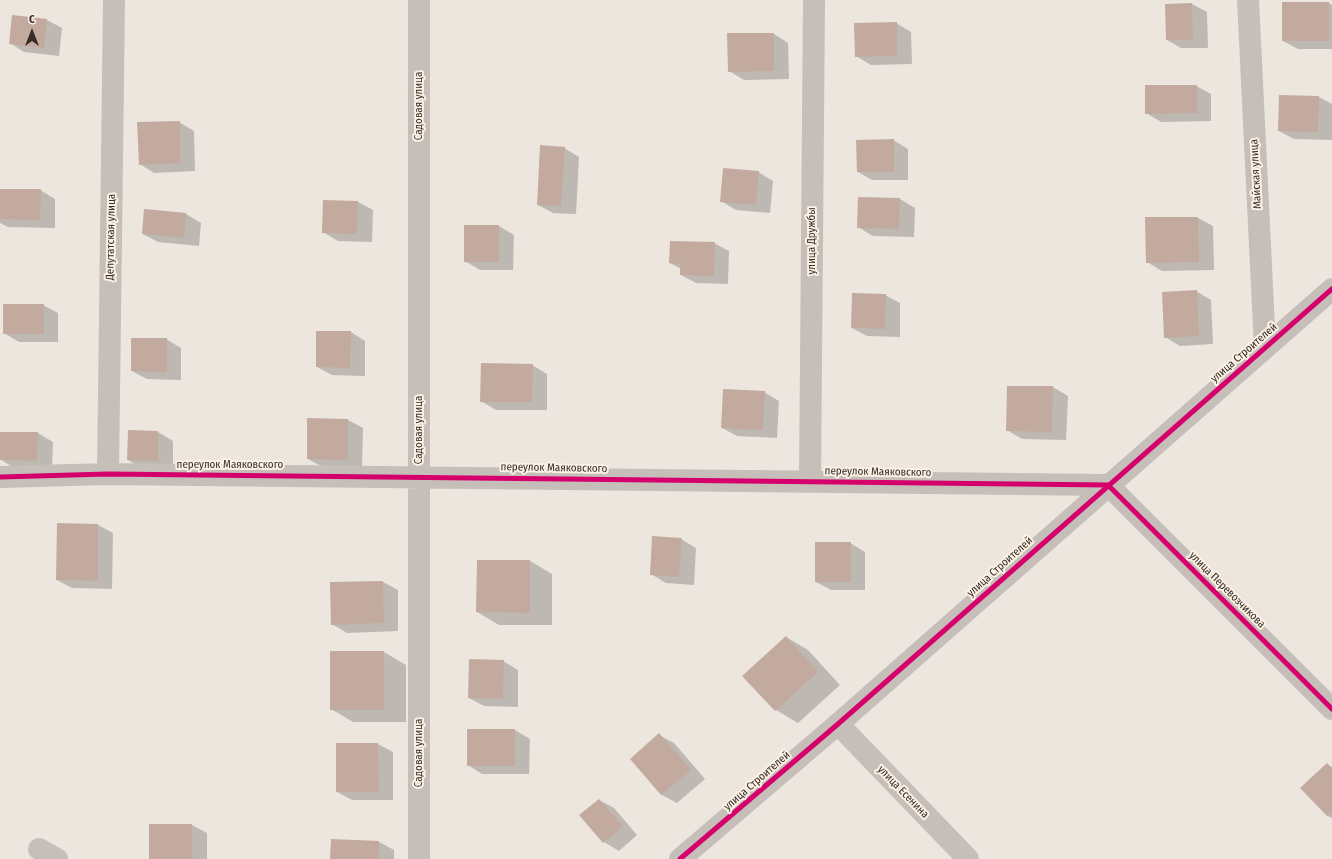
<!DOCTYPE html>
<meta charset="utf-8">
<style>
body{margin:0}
#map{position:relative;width:1332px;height:859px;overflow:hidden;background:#ede6de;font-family:"Fira Sans Condensed",sans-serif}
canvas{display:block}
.north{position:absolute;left:12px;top:12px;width:40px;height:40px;-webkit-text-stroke:3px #fbf1e5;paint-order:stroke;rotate:0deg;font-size:11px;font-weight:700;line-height:16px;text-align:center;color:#372b26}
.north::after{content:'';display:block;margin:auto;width:14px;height:18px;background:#372b26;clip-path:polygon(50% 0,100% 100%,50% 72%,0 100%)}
</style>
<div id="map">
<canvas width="1332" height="859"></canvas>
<div class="north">С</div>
</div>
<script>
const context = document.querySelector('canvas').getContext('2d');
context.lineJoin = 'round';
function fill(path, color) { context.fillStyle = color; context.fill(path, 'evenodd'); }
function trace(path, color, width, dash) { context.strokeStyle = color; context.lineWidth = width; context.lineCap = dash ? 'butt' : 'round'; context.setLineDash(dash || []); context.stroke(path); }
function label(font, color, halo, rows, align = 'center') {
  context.font = font + ' "Fira Sans Condensed",sans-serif'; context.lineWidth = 4; context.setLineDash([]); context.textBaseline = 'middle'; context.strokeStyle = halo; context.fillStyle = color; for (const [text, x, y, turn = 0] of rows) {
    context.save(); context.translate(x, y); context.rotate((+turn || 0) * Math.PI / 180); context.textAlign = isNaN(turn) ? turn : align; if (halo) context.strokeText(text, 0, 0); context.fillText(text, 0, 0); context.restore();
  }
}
fill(new Path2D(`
 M1329,3L1332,5V49H1298L1283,41Z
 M1192,4L1207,12L1208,48H1181L1167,40Z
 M47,20L62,28L59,56L24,52L10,43Z
 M896,23L911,32L912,64L871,65L856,56Z
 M774,34L788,43L789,79L744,80L729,71Z
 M1196,86L1211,94V121L1161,122L1146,113Z
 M1319,97L1332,104V140L1294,139L1279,131Z
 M179,122L194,131L195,171L154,173L140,164Z
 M893,140L908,149V180H872L858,172Z
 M564,148L579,157L576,214L553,213L538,205Z
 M758,172L773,181L770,213L736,210L721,201Z
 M0,190H40L55,199V228L8,227L0,223Z
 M859,198L900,199L915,208L914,237L873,236L858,227Z
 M358,202L373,210L372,242L338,241L323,232Z
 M186,214L201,223L199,246L158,242L143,234Z
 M1146,218H1198L1213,226L1214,270L1162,271L1147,262Z
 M499,226L514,235L513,270H480L465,261Z
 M714,243L729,251L728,284L696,283L681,275V269L670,263Z
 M1196,291L1211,300L1213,344L1180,346L1165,337Z
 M885,295L900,303V337L867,336L852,328Z
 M43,305L58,313V342H19L4,333Z
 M351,332L365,341V376L332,375L317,367Z
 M166,339L181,348V380L147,379L132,371Z
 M532,365L547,374V410H496L481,401Z
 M1053,387L1068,396L1066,440L1022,439L1007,430Z
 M764,392L779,401L777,438L737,436L722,428Z
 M348,420L363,428L362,468L323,467L308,459Z
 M129,431L158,432L173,441V469L143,468L128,460Z
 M38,433L53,442L52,469L14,468L0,459V443Z
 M98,525L113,533L112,589L72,588L57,580Z
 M681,539L696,548L694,585L666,583L651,574Z
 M850,543L865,552V590H831L816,582Z
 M478,561H530L552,574V625H499L477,612Z
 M383,582L398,590V631L347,633L332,624Z
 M786,637L808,650L840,685L798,723L776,710L744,676Z
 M384,652L406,665V722H353L331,709Z
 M503,661L518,670V707L484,706L469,698Z
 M515,730L530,739L529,774H482L468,765Z
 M659,735L674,743L705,779L677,803L662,795L631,759Z
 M378,744L393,752V800H352L337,792Z
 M1327,764L1332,767V818L1328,816L1302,788Z
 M599,800L614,808L637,835L619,851L604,842Z
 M150,825H192L207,833V859H150Z
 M332,840L379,842L394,850V859H331Z`), '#0003');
fill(new Path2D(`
 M1282,2H1329V41H1282Z
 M1192,3L1193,40H1166L1165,4Z
 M12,15L47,19L44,48L9,44Z
 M897,22V56L855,57L854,23Z
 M727,33H774V71L728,72Z
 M1145,85H1197V113L1145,114Z
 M1279,95L1319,96L1318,132L1278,131Z
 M180,121V163L139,165L137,122Z
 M894,139V172H857L856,140Z
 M540,145L565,147L561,206L537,205Z
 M723,168L759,171L756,205L720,202Z
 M0,189H41L40,220L0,219Z
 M858,197L900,198L899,229L857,228Z
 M323,200L358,201L357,234L322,233Z
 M144,209L186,213L184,238L142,234Z
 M1145,217H1198L1199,262L1146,263Z
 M464,225H499V262H464Z
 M670,241L715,242L714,276L680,275V264L669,263Z
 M1197,290L1199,336L1164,338L1162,292Z
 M852,293L886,294L885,329L851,328Z
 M3,304H44V334H3Z
 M316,331H351L350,368L316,367Z
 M131,338H167V372L131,371Z
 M481,363L533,364L532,402H480Z
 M1007,386H1053L1052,432L1006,431Z
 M723,389L765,391L763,430L721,428Z
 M307,418L348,419V460L307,459Z
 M128,430L158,431V461L127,460Z
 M0,432H38L37,461L0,460Z
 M57,523L98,524V581L56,580Z
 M652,536L682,538L679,577L650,575Z
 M815,542H851V582H815Z
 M477,560H530V613L476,612Z
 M383,581L384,623L331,625L330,582Z
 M786,636L818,672L775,711L742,676Z
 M330,651H384V710H330Z
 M469,659L504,660L503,699L468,698Z
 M467,729H515V766H467Z
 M659,733L691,770L661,795L630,759Z
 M336,743H378L379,792H336Z
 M1327,763L1332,768V812L1327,816L1300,788Z
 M599,799L623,826L603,843L579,815Z
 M149,824H192V859H149Z
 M331,839L379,841V859H330Z`), '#c2aa9f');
trace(new Path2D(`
 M419,0V859
 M1248,0L1265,348
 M108,474L114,0
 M0,477L108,474L1108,485L1332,709
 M810,481L814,0
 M838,724L968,859
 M39,849L57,859`), '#c6beb8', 22);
trace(new Path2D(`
 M680,859L838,724L1332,289`), '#c6beb8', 22);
trace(new Path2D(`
 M0,477L108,474L1108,485L1332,709
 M680,859L838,724L1332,289`), '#d6006c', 5);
label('11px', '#372b26', '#fbf1e5', [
 ["Садовая улица",419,106,-90],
 ["Майская улица",1256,174,-93],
 ["Депутатская улица",111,237,-89],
 ["улица Дружбы",812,241,-90],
 ["улица Строителей",1244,353,-41],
 ["Садовая улица",419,430,-90],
 ["переулок Маяковского",230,465],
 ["переулок Маяковского",554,468,1],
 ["переулок Маяковского",878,472,1],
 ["улица Строителей",1000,567,-42],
 ["улица Перевозчикова",1227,590,45],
 ["Садовая улица",419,753,-90],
 ["улица Строителей",757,781,-41],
 ["улица Есенина",903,792,46]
]);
</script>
